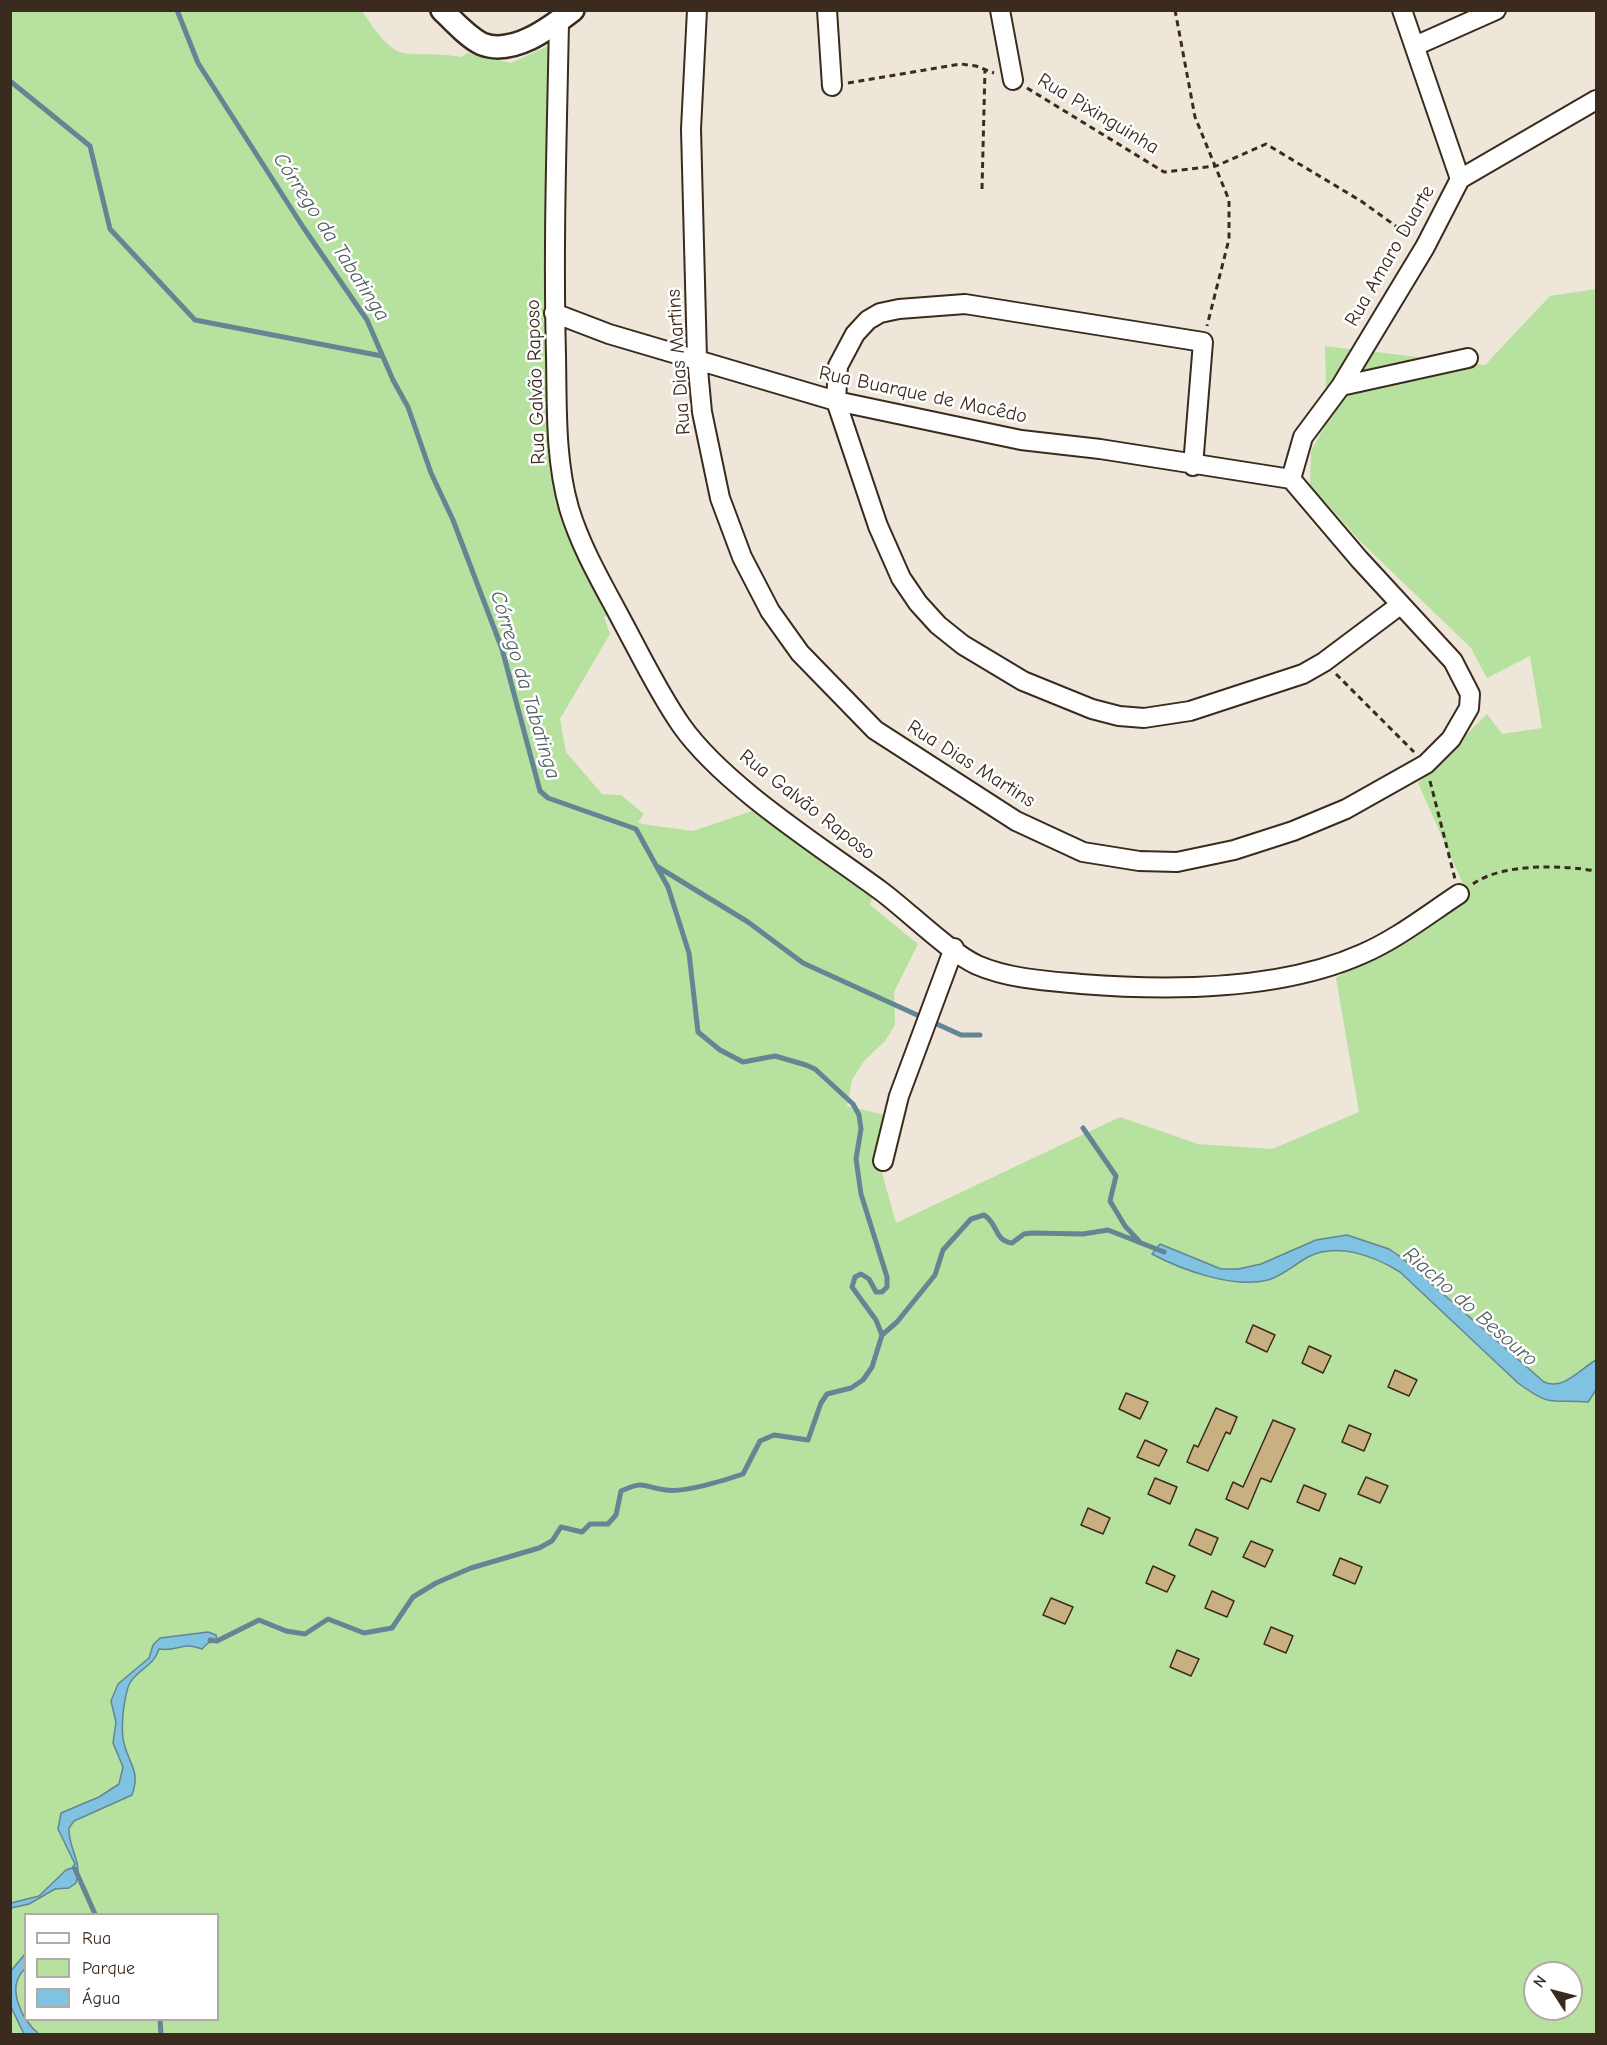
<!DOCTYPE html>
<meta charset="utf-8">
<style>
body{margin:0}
#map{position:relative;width:1607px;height:2045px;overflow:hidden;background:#eee7d9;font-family:"Comic Neue",sans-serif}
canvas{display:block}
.frame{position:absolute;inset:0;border:12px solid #3b2a1e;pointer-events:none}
.legend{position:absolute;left:24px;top:1913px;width:195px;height:108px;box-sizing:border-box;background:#fff;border:2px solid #b1aaa5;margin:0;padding:8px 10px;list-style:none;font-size:18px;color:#3b2a1e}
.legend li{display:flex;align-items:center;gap:12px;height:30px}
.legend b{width:30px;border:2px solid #b1aaa5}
.north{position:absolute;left:1523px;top:1961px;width:60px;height:60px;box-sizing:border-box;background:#fff;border:2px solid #b1aaa5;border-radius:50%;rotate:306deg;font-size:16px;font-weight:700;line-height:24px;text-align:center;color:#3b2a1e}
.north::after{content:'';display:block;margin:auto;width:21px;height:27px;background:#3b2a1e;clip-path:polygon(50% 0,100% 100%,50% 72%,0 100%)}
</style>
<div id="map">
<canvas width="1607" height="2045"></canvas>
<div class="frame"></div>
<ul class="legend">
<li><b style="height:8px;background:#fff"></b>Rua</li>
<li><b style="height:16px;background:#b6e19f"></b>Parque</li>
<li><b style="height:16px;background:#80c2e1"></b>Água</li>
</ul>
<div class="north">N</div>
</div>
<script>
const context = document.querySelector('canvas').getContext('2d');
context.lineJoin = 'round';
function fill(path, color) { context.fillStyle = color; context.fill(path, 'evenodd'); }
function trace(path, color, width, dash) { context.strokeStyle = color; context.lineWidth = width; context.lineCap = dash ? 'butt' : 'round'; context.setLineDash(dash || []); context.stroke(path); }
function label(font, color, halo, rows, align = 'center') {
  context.font = font + ' "Comic Neue",sans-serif'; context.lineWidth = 5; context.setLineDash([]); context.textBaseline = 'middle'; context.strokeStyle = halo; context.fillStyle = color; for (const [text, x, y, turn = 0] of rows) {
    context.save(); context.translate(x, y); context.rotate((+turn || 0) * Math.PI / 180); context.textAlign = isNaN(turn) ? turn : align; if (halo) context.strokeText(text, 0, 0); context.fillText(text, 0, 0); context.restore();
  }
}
fill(new Path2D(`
 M11,11H362C402,72 401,47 461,57L467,53L511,63L552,44L553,476L594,590L610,614L604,617L610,634L560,719L566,752L602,794L621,795L644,814L638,822L642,824L693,831L761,808L872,897L870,905L918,944L894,992L895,1025L885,1041L864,1061L852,1080L847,1106L885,1115L877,1155L896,1223L1120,1117L1198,1144L1272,1149L1359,1112L1336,978L1467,893L1418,783L1487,714L1502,734L1542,728L1530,656L1487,678L1471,648L1359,540L1310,485L1311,451L1327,422L1325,346L1485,365L1550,296L1596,289V2034H11ZM26,1914H218V2020H26ZM1535,1973H1571V2009H1535Z`), '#b6e19f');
const water = new Path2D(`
 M1347,1235L1389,1249L1401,1257L1544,1382C1563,1391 1580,1369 1596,1360V1390L1588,1402C1549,1399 1552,1408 1518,1383L1400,1272C1374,1256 1338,1242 1308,1257C1295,1264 1283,1276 1268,1280C1234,1289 1182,1270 1152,1254L1160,1244L1221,1269H1238L1261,1264L1316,1240Z
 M208,1632L216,1635L217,1641L208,1643L202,1649C180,1641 179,1652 159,1649C154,1668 131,1671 127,1691C123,1706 120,1733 125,1747C131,1767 140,1772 132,1795L74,1821L69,1828C68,1850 83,1859 76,1883L69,1888L55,1889L29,1904L11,1908V1903L39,1896L66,1870L72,1868L75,1864L58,1829L61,1813L99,1797L119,1784L123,1767L113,1743L116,1722L111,1701L118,1684L149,1658L153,1645L160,1638Z
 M25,1954V1969C5,1987 22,2020 39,2034H24L11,2007L10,1972Z`);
fill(water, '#80c2e1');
trace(water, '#648593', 1.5);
trace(new Path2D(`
 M177,10L198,63L303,227L367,320L393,380L408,407L431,473L453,520L502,649L540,791L548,798L636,829L668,887L689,953L698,1032L720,1050L743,1062L775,1056L806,1065L815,1069L853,1104L859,1115L861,1129L856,1159L861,1194L887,1277V1287L882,1292H876L869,1279L861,1274L855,1277L852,1287L876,1320L882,1335
 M10,81L90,146L110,229L195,320L382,356
 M658,867L748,922L803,963L961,1035H980
 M1083,1128L1116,1176L1110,1201L1125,1226L1139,1241
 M210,1640L217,1641L259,1620L286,1631L305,1634L328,1619L364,1633L392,1628L413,1597L436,1583L471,1568L539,1548L552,1541L561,1527L582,1532L590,1524H608L616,1515L621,1491C645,1480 643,1487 666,1490C684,1493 726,1480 743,1474L760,1441L774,1435L808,1440L821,1403L827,1394L851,1388L863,1380L872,1367L882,1335L897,1322L935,1275L943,1250L971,1219L984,1215C998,1223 994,1241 1012,1243L1024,1234L1032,1233L1083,1234L1108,1230L1164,1252
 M75,1869L95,1914
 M160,2020L161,2034`), '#648593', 5);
const building = new Path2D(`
 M1253,1325L1275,1335L1267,1352L1246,1342Z
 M1309,1346L1331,1356L1323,1373L1302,1363Z
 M1395,1370L1417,1380L1409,1396L1388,1387Z
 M1126,1393L1148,1402L1140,1419L1119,1409Z
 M1216,1408L1237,1417L1230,1434L1226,1432L1208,1471L1187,1462L1194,1445L1198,1447Z
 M1273,1420L1295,1429L1271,1482L1261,1478L1248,1509L1226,1499L1233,1482L1243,1487Z
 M1349,1425L1371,1434L1364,1451L1342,1442Z
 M1145,1440L1167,1450L1159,1466L1137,1457Z
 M1366,1477L1388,1486L1380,1503L1358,1494Z
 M1155,1478L1177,1487L1170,1504L1148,1494Z
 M1304,1485L1326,1494L1319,1511L1297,1502Z
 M1088,1508L1110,1518L1103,1534L1081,1525Z
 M1196,1529L1218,1538L1211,1555L1189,1545Z
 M1251,1541L1273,1550L1265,1567L1243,1557Z
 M1340,1558L1362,1567L1355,1584L1333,1575Z
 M1153,1566L1175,1576L1167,1592L1146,1583Z
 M1212,1591L1234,1601L1227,1617L1205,1608Z
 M1051,1598L1073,1607L1065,1624L1043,1615Z
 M1271,1627L1293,1636L1286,1653L1264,1644Z
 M1177,1650L1199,1659L1191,1676L1170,1667Z`);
fill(building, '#c8b080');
trace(building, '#3b2a1e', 1.5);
const minor = new Path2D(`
 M697,10L691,129L697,359L702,412L720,498L742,557L770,611L800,653L875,730L1016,821L1083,852L1139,861L1177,862L1234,850L1293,831L1346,809L1426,764L1451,739L1469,708L1470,694L1453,661L1359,559L1291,479
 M827,10L832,86
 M1000,10L1013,80
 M559,21C557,132 553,244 556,355C557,406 555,459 569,508C581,548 602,583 621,619C640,654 658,692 681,725C724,786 820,846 881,891C908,911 949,952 977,965C1009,979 1048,981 1081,984C1170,991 1279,991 1362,954C1397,939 1427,915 1459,894
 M1415,46L1496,10
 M1460,179L1596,100
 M554,313L609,334L836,401L1021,440L1100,449L1291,479
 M1341,386L1468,358
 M1193,466L1203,342L965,304L899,309L880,313L868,320L855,334L838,366L836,401L878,526L901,578L918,603L938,625L963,645L1023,681L1092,709L1119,716L1144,718L1190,711L1303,674L1324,662L1400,605
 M1291,479L1303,437L1341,386L1425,247L1460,179L1402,10
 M883,1161L899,1096L954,948`);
const tertiary = new Path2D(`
 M442,10C453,21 469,38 482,44C513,56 550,28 573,10`);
trace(minor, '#3b2a1e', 22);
trace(tertiary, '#3b2a1e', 26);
trace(new Path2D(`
 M1175,10L1195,117L1229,200V239L1207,326
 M848,83L961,64L976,66L994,73
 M1027,88L1164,172L1216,166L1266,144L1361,201L1411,237
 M982,189L985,69
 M1336,674L1414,752
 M1430,781L1455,879
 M1473,884C1502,863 1562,865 1596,871`), '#3b2a1e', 3, [6, 4.5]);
trace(minor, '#fff', 18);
trace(tertiary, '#fff', 21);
label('20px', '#3b2a1e', '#fff', [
 ["Rua Pixinguinha",1098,114,31],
 ["Rua Amaro Duarte",1390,256,-60],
 ["Rua Dias Martins",679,362,-94],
 ["Rua Galvão Raposo",536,382,-92],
 ["Rua Buarque de Macêdo",923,395,12],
 ["Rua Dias Martins",971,764,32],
 ["Rua Galvão Raposo",807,805,38]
]);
label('italic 21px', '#535f62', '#fff', [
 ["Córrego da Tabatinga",331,237,57],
 ["Córrego da Tabatinga",525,685,73],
 ["Riacho do Besouro",1470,1307,41]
]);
</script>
